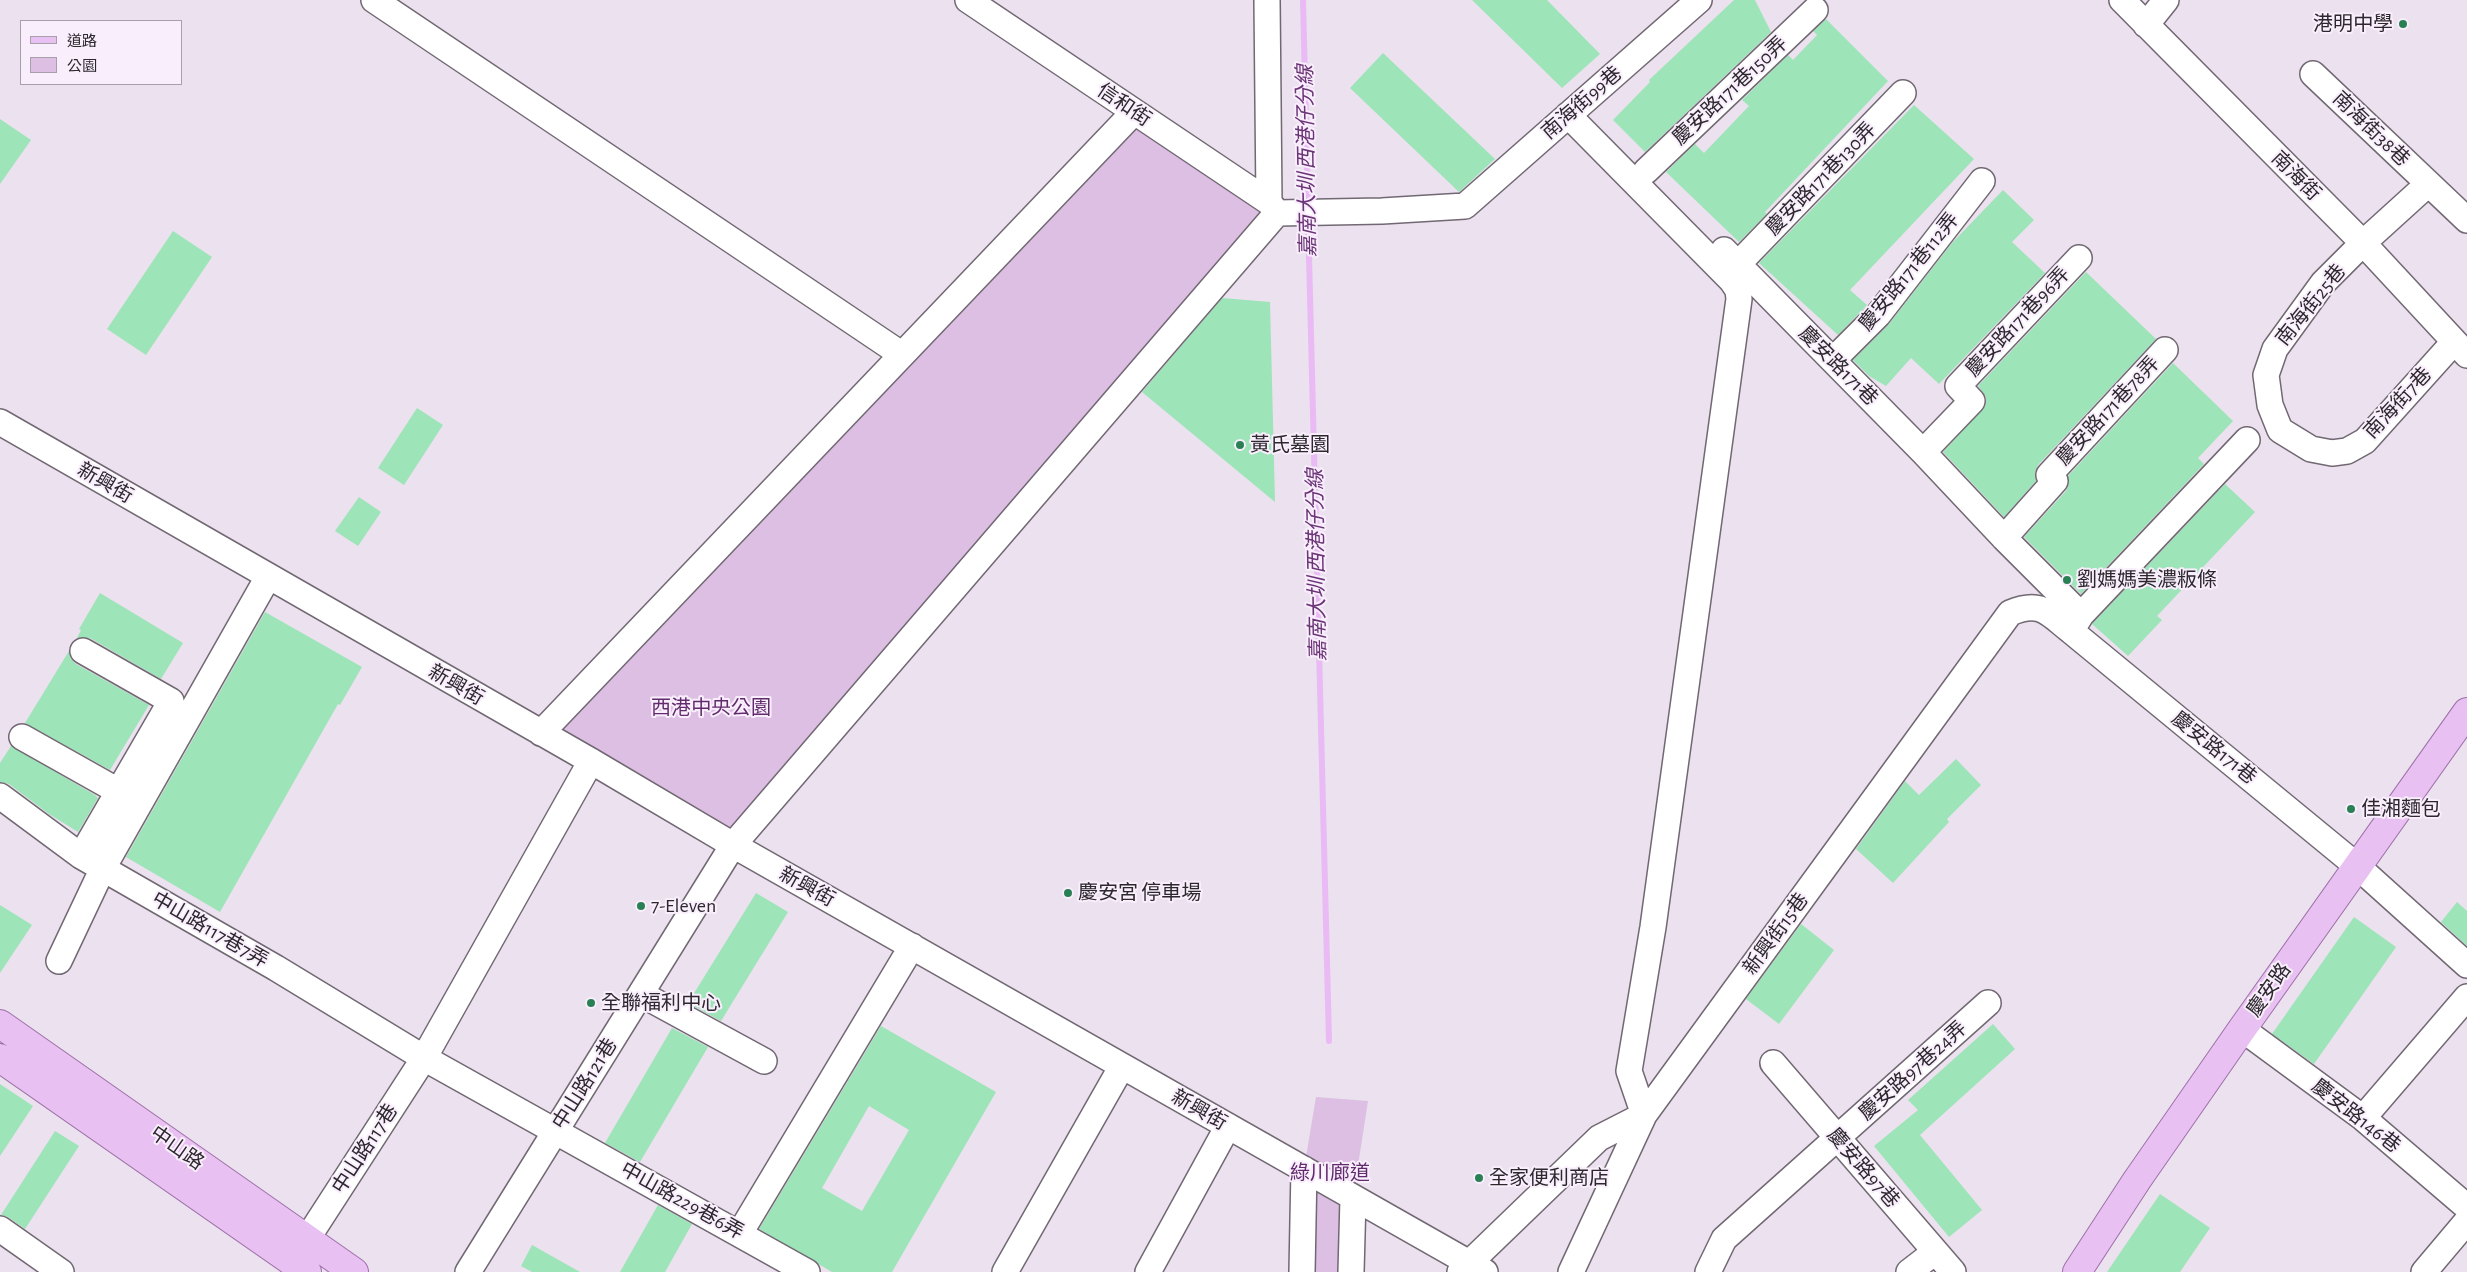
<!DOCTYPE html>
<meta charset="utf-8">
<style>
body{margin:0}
#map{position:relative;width:2467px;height:1272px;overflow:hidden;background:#ece1ee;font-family:"Alegreya Sans","Noto Sans TC",sans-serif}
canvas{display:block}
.legend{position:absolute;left:20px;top:20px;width:162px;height:65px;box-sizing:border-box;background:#f9eefc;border:1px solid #a79fa9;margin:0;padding:6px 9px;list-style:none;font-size:15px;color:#2c282d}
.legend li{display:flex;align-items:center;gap:10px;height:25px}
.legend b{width:25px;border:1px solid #a79fa9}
</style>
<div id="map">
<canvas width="2467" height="1272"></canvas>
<ul class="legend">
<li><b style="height:6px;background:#e8c0f1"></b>道路</li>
<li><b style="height:14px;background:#dcbfe2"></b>公園</li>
</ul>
</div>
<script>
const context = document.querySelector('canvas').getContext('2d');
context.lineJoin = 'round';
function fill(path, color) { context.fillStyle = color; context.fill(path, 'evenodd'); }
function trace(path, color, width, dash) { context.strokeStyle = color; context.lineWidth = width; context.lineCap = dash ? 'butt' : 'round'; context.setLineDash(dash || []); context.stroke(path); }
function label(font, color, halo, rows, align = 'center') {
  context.font = font + ' "Alegreya Sans","Noto Sans TC",sans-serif'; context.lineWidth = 4; context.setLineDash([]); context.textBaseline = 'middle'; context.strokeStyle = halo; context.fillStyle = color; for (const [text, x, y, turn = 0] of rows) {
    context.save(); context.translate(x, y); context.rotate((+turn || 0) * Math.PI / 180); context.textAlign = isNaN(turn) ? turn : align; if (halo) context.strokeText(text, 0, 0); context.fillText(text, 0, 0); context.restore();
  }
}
fill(new Path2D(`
 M1134,112L1277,213L733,845L541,733Z
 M1316,1097L1368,1101L1353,1198L1351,1272H1302L1304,1169Z`), '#dcbfe2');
trace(new Path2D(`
 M1303,0L1308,207
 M1308,217L1329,1041`), '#e9baf4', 6);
fill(new Path2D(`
 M1472,0H1547L1600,54L1562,88Z
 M1734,0H1755L1771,32L1645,152L1613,120L1650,82L1649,80Z
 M1826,19L1888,81L1765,212L1767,214L1739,242L1666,172L1695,144L1704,153L1749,106L1742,100L1788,55L1793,60L1817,35L1813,31Z
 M1383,53L1495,159L1459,192L1350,88Z
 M1914,105L1974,159L1850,290L1867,305L1838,335L1759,263Z
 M0,119L31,140L0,184Z
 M2003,190L2034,220L2012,242L2045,273L1939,384L1911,358L1886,386L1869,376L1853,360L1889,324L1952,243Z
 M173,231L212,257L146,355L107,329Z
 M2086,272L2156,339L2038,465L2035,472L2036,481L2004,517L1943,452L1986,405V397L1978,386Z
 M1222,298L1270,302L1275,502L1142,392Z
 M2173,363L2233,421L2198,458L2204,464L2081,594L2024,537L2066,491L2069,484L2068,476Z
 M417,408L443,425L404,485L378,468Z
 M2225,484L2255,512L2157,616L2162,620L2128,656L2092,624Z
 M359,497L381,512L358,546L335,531Z
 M100,593L183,643L161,679L90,638H77L81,630L79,629Z
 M265,612L362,667L340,705L338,704L220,912L126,857Z
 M69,651L71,659L76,664L149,705L110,770L25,723Z
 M11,746L95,795L98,798L78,832L49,814L9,784L0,782V763Z
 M1956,759L1981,785L1947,819L1949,822L1893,883L1856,849L1905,781L1919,795Z
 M756,893L788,912L721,1021L688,1003Z
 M2457,902L2467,911V946L2441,922Z
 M0,905L32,925L0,973Z
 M2354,917L2396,947L2314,1064L2272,1034Z
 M1801,924L1834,950L1779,1024L1746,999Z
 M1993,1024L2015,1049L1920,1135L1982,1210L1949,1237L1874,1146L1918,1110L1908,1100Z
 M881,1026L996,1092L892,1272H832L759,1229ZM869,1106L909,1130L862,1211L822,1188Z
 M672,1028L708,1047L640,1162L605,1143Z
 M0,1084L33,1106L0,1156Z
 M55,1131L79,1146L25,1229L8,1217L1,1215Z
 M2160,1194L2210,1228L2180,1272H2107Z
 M658,1205L692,1224L665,1272H620Z
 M532,1245L580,1272H532L521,1266Z`), '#9de4b9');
const minor = new Path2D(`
 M374,0L901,354
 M968,0L1269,202L1277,213
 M1267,0L1269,202
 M2122,0L2363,243L2467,355
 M2146,25L2166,0
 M2313,74L2467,220
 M1646,171L1815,10
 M2428,184L2363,243L2323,283L2275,349L2266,375L2270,405L2280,430L2311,449L2332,453L2347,451L2365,441L2454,342
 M1277,213L1382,211L1465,206L1699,0
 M1724,250L1923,452L2004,538L2081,615L2071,631
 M1738,264L1903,93
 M1833,360L1878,315L1982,181
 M0,422L591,761L733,845L1485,1272
 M1923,452L1972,401L1958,386L2079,258
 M2004,538L2055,481L2049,475L2165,350
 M2081,615L2247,440
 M541,733L1134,112
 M22,737L118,791
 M0,796L81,856L276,968L424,1058L807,1272
 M81,856L171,701L83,651
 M59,961L103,868L268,577
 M641,994L764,1061
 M2242,1029L2363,1118L2467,1207
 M1773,1063L1953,1272
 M2363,1118L2467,997
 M0,1229L61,1272
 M740,1233L912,946
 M307,1239L424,1058L591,761
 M468,1272L733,845L1277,213
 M1005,1272L1122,1066
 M1148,1272L1228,1126
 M1302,1272L1304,1169
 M1351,1272L1353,1198
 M1460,1272L1599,1138L1644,1115L1629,1071L1653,927L1739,299L1738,290L1732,281L1568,115
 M1571,1272L1644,1115L2010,613C2041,600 2048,613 2071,631L2357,866L2467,965
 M1708,1272L1724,1239L1988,1003
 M1909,1272L1935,1252
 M2424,1272L2467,1221`);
const major = new Path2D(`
 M0,1024L354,1272
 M0,1058L307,1272
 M2077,1272L2137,1180L2242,1029L2467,712`);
trace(minor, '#716873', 28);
trace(major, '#9c70a7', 30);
trace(minor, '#fff', 25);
trace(major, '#e8c0f1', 28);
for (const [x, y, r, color] of [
 [2403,24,5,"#298054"],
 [1240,445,5,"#298054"],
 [2067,580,5,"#298054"],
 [2351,809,5,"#298054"],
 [1068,893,5,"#298054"],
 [641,906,5,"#298054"],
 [591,1003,5,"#298054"],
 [1479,1178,5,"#298054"]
]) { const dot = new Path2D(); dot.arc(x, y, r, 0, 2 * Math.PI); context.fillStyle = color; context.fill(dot); trace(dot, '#f9eefc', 2); }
label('20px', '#2c282d', '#f9eefc', [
 ["港明中學",2393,24,"right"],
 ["黃氏墓園",1250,445],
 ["劉媽媽美濃粄條",2077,580],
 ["佳湘麵包",2361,809],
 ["慶安宮 停車場",1078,893],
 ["7-Eleven",651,906],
 ["全聯福利中心",601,1003],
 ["全家便利商店",1489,1178]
], 'left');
label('20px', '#2c282d', '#f9eefc', [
 ["慶安路171巷150弄",1730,91,-43],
 ["南海街99巷",1582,103,-41],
 ["信和街",1124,105,34],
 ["南海街38巷",2371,129,44],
 ["南海街",2296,176,45],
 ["慶安路171巷130弄",1821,179,-46],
 ["慶安路171巷112弄",1909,272,-51],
 ["南海街25巷",2311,305,-51],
 ["慶安路171巷96弄",2018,322,-47],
 ["慶安路171巷",1838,366,45],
 ["南海街7巷",2398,403,-47],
 ["慶安路171巷78弄",2108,411,-47],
 ["新興街",105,483,30],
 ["新興街",456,685,30],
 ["慶安路171巷",2214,748,39],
 ["新興街",807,887,29],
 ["中山路117巷7弄",210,930,30],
 ["新興街15巷",1776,934,-54],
 ["慶安路",2269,990,-55],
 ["慶安路97巷24弄",1913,1071,-42],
 ["中山路121巷",585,1084,-58],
 ["新興街",1199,1110,30],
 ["慶安路146巷",2356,1116,38],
 ["中山路",177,1148,35],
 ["中山路117巷",365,1149,-57],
 ["慶安路97巷",1863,1168,49],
 ["中山路229巷6弄",682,1201,29]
]);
label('20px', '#622b6e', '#f9eefc', [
 ["西港中央公園",711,708],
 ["綠川廊道",1330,1173]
]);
label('italic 21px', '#6b3477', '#f9eefc', [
 ["嘉南大圳 西港仔分線",1307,161,-91],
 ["嘉南大圳 西港仔分線",1317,565,-91]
]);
</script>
